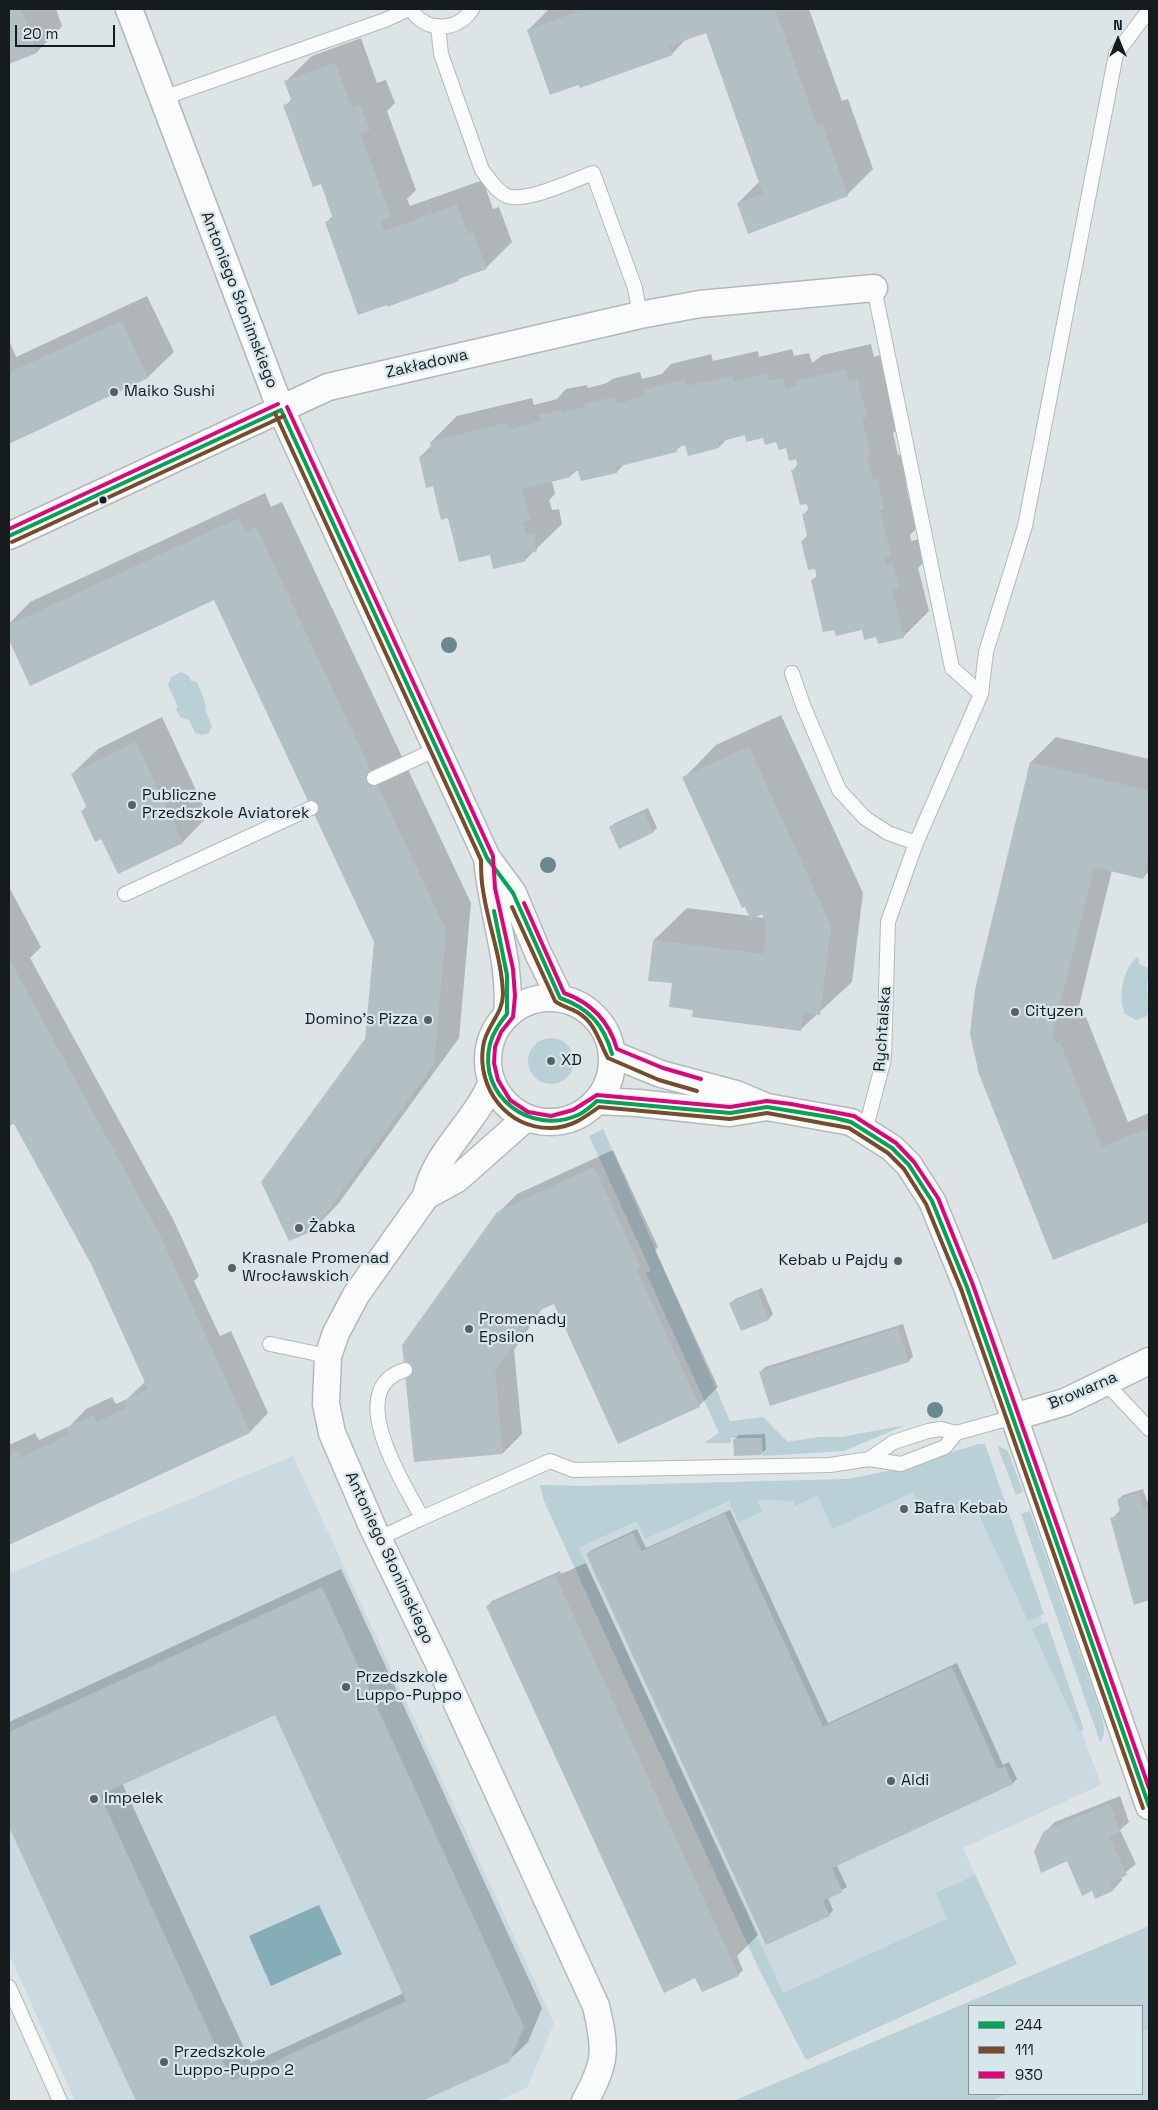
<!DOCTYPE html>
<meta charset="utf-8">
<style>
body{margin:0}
#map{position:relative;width:1158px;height:2110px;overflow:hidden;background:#dce4e6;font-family:"Space Grotesk",sans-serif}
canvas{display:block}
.frame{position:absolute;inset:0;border:10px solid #161b1d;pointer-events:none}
.legend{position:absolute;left:968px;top:2005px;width:175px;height:90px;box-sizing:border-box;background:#d7e6eb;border:1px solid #8a9599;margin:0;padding:6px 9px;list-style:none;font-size:15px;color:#161b1d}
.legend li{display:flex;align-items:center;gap:10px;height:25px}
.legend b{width:25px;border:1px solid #8a9599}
.north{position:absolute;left:1093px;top:15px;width:50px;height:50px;-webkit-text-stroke:4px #d7e6eb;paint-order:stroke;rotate:0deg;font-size:14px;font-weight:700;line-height:20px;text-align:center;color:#161b1d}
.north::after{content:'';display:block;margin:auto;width:18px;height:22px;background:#161b1d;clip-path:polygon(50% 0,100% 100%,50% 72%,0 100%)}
.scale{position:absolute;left:15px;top:25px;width:100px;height:22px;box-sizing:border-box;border:2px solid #161b1d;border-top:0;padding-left:6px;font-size:15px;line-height:18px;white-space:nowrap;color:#161b1d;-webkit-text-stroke:4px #d7e6eb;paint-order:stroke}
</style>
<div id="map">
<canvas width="1158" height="2110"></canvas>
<div class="frame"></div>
<ul class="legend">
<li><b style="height:6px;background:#00a651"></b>244</li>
<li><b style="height:6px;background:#7a4b2a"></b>111</li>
<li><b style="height:6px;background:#e5007d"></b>930</li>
</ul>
<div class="north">N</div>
<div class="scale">20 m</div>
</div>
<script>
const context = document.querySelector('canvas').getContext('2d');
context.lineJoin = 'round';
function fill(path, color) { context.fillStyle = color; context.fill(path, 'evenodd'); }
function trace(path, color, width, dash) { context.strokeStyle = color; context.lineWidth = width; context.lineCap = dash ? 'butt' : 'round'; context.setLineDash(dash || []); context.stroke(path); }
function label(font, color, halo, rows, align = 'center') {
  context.font = font + ' "Space Grotesk",sans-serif'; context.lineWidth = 4.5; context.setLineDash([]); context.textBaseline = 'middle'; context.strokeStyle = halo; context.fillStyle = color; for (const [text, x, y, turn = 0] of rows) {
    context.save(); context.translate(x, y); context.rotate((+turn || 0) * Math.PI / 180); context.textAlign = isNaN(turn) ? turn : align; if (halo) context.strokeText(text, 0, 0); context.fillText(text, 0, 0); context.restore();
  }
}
fill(new Path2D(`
 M979,1444L1101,1785L963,1848L1017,1964L806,2060L758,1967L544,1501L540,1485L583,1486L848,1479L894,1470Z
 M293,1456L554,2023L527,2088L497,2101H75L9,1954V1574Z
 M1149,2028V2101H991L1007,2094H1142V2032Z`), '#cadae0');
fill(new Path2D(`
 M181,672L189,676L191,681L197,682L206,705L205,710L212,726L209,733L203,735L195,733L189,720L180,717L176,709L178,707L168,685L171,677Z
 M1138,956L1139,964L1149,968L1147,986L1149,1013L1145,1017L1136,1020L1125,1014C1118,994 1122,971 1138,956Z
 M528 1061a23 23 0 1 1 46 0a23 23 0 1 1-46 0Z
 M603,1129L730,1421L763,1417L788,1442L818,1437H841L906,1425L844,1451L763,1456L762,1438H731V1443H704L719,1433L646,1273L651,1271L589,1136Z
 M979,1444H985L1044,1614L1028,1621L975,1506L952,1516L946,1505L924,1515L913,1492L833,1529L817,1495L795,1506L793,1501L757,1500L762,1512L738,1522L729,1501L645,1539L637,1521L579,1548L783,1993L947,1919L936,1893L975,1875L1017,1964L806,2060L758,1967L544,1501L540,1485L583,1486L848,1479L894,1470Z
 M997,1445L1008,1451L1023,1492L1016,1495Z
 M1030,1511L1098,1705C1101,1716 1109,1732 1100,1742L1021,1514Z
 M1047,1622L1084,1730L1080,1732L1032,1629Z
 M1149,1926V2028L1142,2032V2006H969V2094H1007L991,2101H733Z`), '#bad0d7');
fill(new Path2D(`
 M319,1905L342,1954L271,1986L249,1936Z`), '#85adb8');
fill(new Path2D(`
 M9,9H56L62,26L37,52L9,62Z
 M549,9H809L842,101L848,99L873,169L847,195L738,203L760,181L707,31L687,38L672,54L528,30Z
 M361,38L377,83L386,80L395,103L387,111L416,190L407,199L410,206L483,180L493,209L499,207L512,242L486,268L463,276L458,280L326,222L333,216L322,183L285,106L292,99L286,81L312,56Z
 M147,296L174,352L148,377L9,443V340L16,357Z
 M871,344L874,357L883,354L892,390L888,394L897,430L893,433L898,455L903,454L909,483L906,486L916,529L910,535L911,541L919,539L924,562L918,568L929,611L903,637L877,636L863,629L812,580L818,575L802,541L808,535L803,515L809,509L793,470L798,464L797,457L787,447L777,441L746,434L727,439L719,447L686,443L676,450L625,463L617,472L579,469L570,476L552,481L555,494L549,500L552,510L559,509L562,524L525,560L491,553L449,517L420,457L432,445L431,442L457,416L532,398L534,405L557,399L566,389L587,385L588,388L607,383L612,379L640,372L642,379L662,374L671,364L711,354L713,361L758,351L759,357L792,349L794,356L809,353L812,363L823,355Z
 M265,493L271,507L282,502L471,903L459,1038L339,1203L313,1230L366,1040L375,942L215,598L31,684L9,637V624L30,602Z
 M781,715L863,893L852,982L800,1030L695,1009L673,982L654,940L687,908L751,916L684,778L716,745ZM763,913L765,918L755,917Z
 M162,717L208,816L183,842L118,873L102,837L82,811L87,806L72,774L98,749Z
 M1056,737L1149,759V871L1143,878L1112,870L1078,1010L1081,1018L1086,1017L1128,1122L1149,1113V1220L1054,1259L1031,762Z
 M648,808L657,828L653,832L619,847L610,827L615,823Z
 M9,887L41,947L30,958L173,1219L199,1276L194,1281L220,1336L231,1331L268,1413L250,1432L9,1543V1445L35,1433L39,1440L70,1426L86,1409L112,1397L116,1404L127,1399L146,1381L92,1264L14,1122L9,1125Z
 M613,1150L658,1247L655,1250L718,1387L699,1406L554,1302L543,1307L514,1350L522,1434L503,1453L415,1461L498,1213L517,1194Z
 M762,1288L773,1314L769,1319L742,1329L731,1303L735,1299Z
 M903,1324L913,1356L909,1361L760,1372L765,1367Z
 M765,1434L766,1449L762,1453L734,1440L739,1435Z
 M1143,1489L1147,1501H1149V1599L1135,1603L1112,1519L1121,1509L1118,1500L1123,1495Z
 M730,1510L828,1723L957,1663L1003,1765L1009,1762L1017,1779L1013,1783L836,1864L847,1887L828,1898L833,1910L829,1915L587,1554L592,1550L637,1529L646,1548Z
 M586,1563L758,1935L737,1956L743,1970L738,1975L703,1991L488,1606L492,1601L560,1571L561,1574Z
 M341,1569L542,2008L528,2042L508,2061L419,2101H137L9,1825V1722ZM275,1713L404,1993L251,2063L122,1783Z
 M1120,1796L1129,1822L1120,1830L1136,1864L1121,1876L1122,1880L1113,1890L1096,1897L1092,1889L1045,1832L1055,1822Z`), '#0003');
fill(new Path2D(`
 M9,9H21L37,53L9,64Z
 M585,9H775L817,126L822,124L848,196L748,234L737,203L763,194L706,33L669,46L673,55L580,88L578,85L550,95L527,30Z
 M335,63L352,108L360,105L370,130L360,133L391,217L381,221L384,231L457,205L468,234L473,232L487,269L458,279L459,281L387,307V305L358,315L325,222L333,219L321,184L313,187L283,105L292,102L284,81Z
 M121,321L148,378L9,444V373Z
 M846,369L849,382L857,379L867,417L862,418L871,457H867L873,480L877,479L884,510H880L891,556L884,557L886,566L893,564L899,589L892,590L904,638L878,644L876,637L864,640L862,630L836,636L834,630L823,632L811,580L817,578L815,569L808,570L801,541L808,539L802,514L809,513L807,504L800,505L791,470L798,468L796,459L789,461L786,448L779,450L776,442L765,445L763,438L746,442L745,435L718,442L719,448L688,456L685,445L676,447L677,452L616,467L617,473L581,481L578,471L569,472L571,477L522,489L530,520L523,522L526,535L533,534L537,551L524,555L526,561L493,569L490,555L459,562L448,518L441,520L433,486L426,488L419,457L432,453L430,442L506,423L508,430L541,421L539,415L562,410V413L585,407L584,404L615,397L617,404L645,396L644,390L685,379L687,386L732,376L733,382L766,374L768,381L783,378L786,388L798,386L796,381Z
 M239,518L245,532L256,527L446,930L434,1064L313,1231L289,1241L261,1182L365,1039L374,942L214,600L30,686L9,640V625Z
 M136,742L183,843L118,874L101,839L95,842L81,811L87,808L71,774Z
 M749,747L831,926L820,1015L803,1012L801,1031L692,1017L693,1010L669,1007L672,983L648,981L653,940L764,954L767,925L762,914L751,920L745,907L742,908L682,777Z
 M1030,762L1149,791V853L1143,879L1094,867L1052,1036L1056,1043L1060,1042L1102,1147L1149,1128V1222L1053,1260L979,1074L970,1034L975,990Z
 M644,812L653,833L619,849L609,827Z
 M9,959L159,1233L250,1433L9,1545V1454L16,1451L20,1458L69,1435L66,1428L93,1415L97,1422L127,1408L123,1401L148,1389L91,1264L14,1124L9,1126Z
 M594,1167L640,1267L636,1269L700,1407L618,1444L554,1304L536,1312L495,1370L503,1454L414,1462L402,1345L497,1212Z
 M758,1292L769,1320L741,1331L729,1303Z
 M898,1328L909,1362L770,1406L759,1372Z
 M761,1438L762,1455L734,1456L733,1439Z
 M1139,1493L1143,1508L1149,1506V1600L1134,1605L1110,1518L1121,1515L1117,1499Z
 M725,1513L823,1727L952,1667L998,1769L1005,1766L1013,1784L832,1868L843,1892L823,1901L830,1916L766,1945L586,1554L633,1533L642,1551Z
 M555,1575L739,1976L702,1992L695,1978L664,1993L486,1606Z
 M322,1587L524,2027L509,2062L422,2101H136L9,1827V1732ZM275,1715L406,2001L232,2081L100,1795Z
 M1110,1804L1120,1832L1109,1836L1127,1875L1110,1883L1113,1891L1095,1899L1092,1891L1082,1896L1067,1861L1041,1873L1034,1851L1044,1831Z`), '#b2c0c3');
const service = new Path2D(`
 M411,9C425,33 458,32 472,9
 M438,26L441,54L482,170C489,179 496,191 507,196C526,203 574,180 593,173L635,288L640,315
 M163,98L385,20L409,9
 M874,288L952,668L981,694
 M792,673L803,705L839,790L865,818L888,833L916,843
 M374,778L437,749
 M125,894L311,808
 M865,1131L884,1059L888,922L916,843L981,694L986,652L1025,526L1116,54L1149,10
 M270,1344L328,1356
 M405,1370C342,1389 404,1483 422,1518L550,1461L573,1470L830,1465L869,1459L894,1442L928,1431L941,1429L956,1433L1014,1417
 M1106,1383L1149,1429
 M869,1459L901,1464L945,1447L956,1433
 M378,1539L422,1518
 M9,1987L60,2101`);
const minor = new Path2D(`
 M129,9L281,410L487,858L513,893L538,953L560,998
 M9,536L328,387L640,315L700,304L874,288
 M487,858C491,911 512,961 507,1014
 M488 1060a62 62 0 1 1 124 0a62 62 0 1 1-124 0Z
 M612,1054L661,1074L736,1094L767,1107L851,1122L892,1148L909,1165L932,1201L967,1287L1014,1417L1149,1806
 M492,1082C475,1123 435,1152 426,1196L356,1295L336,1333L328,1356L326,1404L332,1433L372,1526L438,1662L596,2006C606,2049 607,2062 585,2101
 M597,1101L638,1103L730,1113L767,1107
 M426,1196L457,1179L526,1118
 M1014,1417L1065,1402L1149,1361`);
trace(service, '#b3b9bb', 16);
trace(minor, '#b3b9bb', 29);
trace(service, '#fafbfb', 14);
trace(minor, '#fafbfb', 26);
trace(new Path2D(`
 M281,410L487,858L513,893L560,998
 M9,536L281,410
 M494,911L507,975V1014
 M560,998C589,1008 604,1025 612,1054
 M507,1014C500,1023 493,1032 490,1044C477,1096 531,1136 578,1115C585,1112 591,1106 597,1101
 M597,1101L730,1113L767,1107L835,1118L851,1122L892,1148L909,1165L932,1201L967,1287L1149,1806`), '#00a651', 4);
trace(new Path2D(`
 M275,413L481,860C481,870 481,880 483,890C488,925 502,959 503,994C503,1015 485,1027 483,1047C477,1088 507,1129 551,1128C570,1128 584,1118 599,1107L730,1119L767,1113L849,1128L888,1153L904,1169L926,1204L961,1289L1143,1808
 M12,542L284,416
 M512,907L555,1001C561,1006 570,1008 577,1012C596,1023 598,1040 608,1058L659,1080L697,1091`), '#7a4b2a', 4);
trace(new Path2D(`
 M287,407L493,856L495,888L513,969L515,996L513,1017L501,1032L495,1047L494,1063L498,1080L510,1100L528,1112L551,1116L573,1110L597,1095L730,1107L767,1101L791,1104L854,1116L896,1143L914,1162L938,1198L973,1285L1149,1788
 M9,529L278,404
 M524,903L564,993C592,1003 609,1021 617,1049L663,1068L701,1079`), '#e5007d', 4);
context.fillStyle = '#698990';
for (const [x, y] of [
 [449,645],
 [548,865],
 [935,1410]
]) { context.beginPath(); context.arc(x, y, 8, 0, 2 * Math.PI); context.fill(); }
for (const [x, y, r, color] of [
 [114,392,5,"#5b6163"],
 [103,500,4.5,"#161b1d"],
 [132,805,5,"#5b6163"],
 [1015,1012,5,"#5b6163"],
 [428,1020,5,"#5b6163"],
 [551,1061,5,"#5b6163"],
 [299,1228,5,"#5b6163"],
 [898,1261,5,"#5b6163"],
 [232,1268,5,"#5b6163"],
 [469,1329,5,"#5b6163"],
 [904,1509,5,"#5b6163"],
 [346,1687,5,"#5b6163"],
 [891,1781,5,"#5b6163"],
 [94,1799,5,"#5b6163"],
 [164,2062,5,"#5b6163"]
]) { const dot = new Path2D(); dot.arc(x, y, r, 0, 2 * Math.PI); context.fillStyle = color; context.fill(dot); trace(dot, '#d7e6eb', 2); }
label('16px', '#161b1d', '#d7e6eb', [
 ["Antoniego Słonimskiego",239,300,69],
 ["Zakładowa",427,364,-13],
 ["Rychtalska",883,1029,-86],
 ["Browarna",1083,1391,-23],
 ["Antoniego Słonimskiego",389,1558,65]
]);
label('16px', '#161b1d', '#d7e6eb', [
 ["Maiko Sushi",124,392],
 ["Publiczne",142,796],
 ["Przedszkole Aviatorek",142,814],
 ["Cityzen",1025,1012],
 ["Domino's Pizza",418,1020,"right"],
 ["XD",561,1061],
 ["Żabka",309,1228],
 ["Krasnale Promenad",242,1259],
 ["Wrocławskich",242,1277],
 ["Kebab u Pajdy",888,1261,"right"],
 ["Promenady",479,1320],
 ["Epsilon",479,1338],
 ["Bafra Kebab",914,1509],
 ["Przedszkole",356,1678],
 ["Luppo-Puppo",356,1696],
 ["Aldi",901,1781],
 ["Impelek",104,1799],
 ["Przedszkole",174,2053],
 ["Luppo-Puppo 2",174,2071]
], 'left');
</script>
